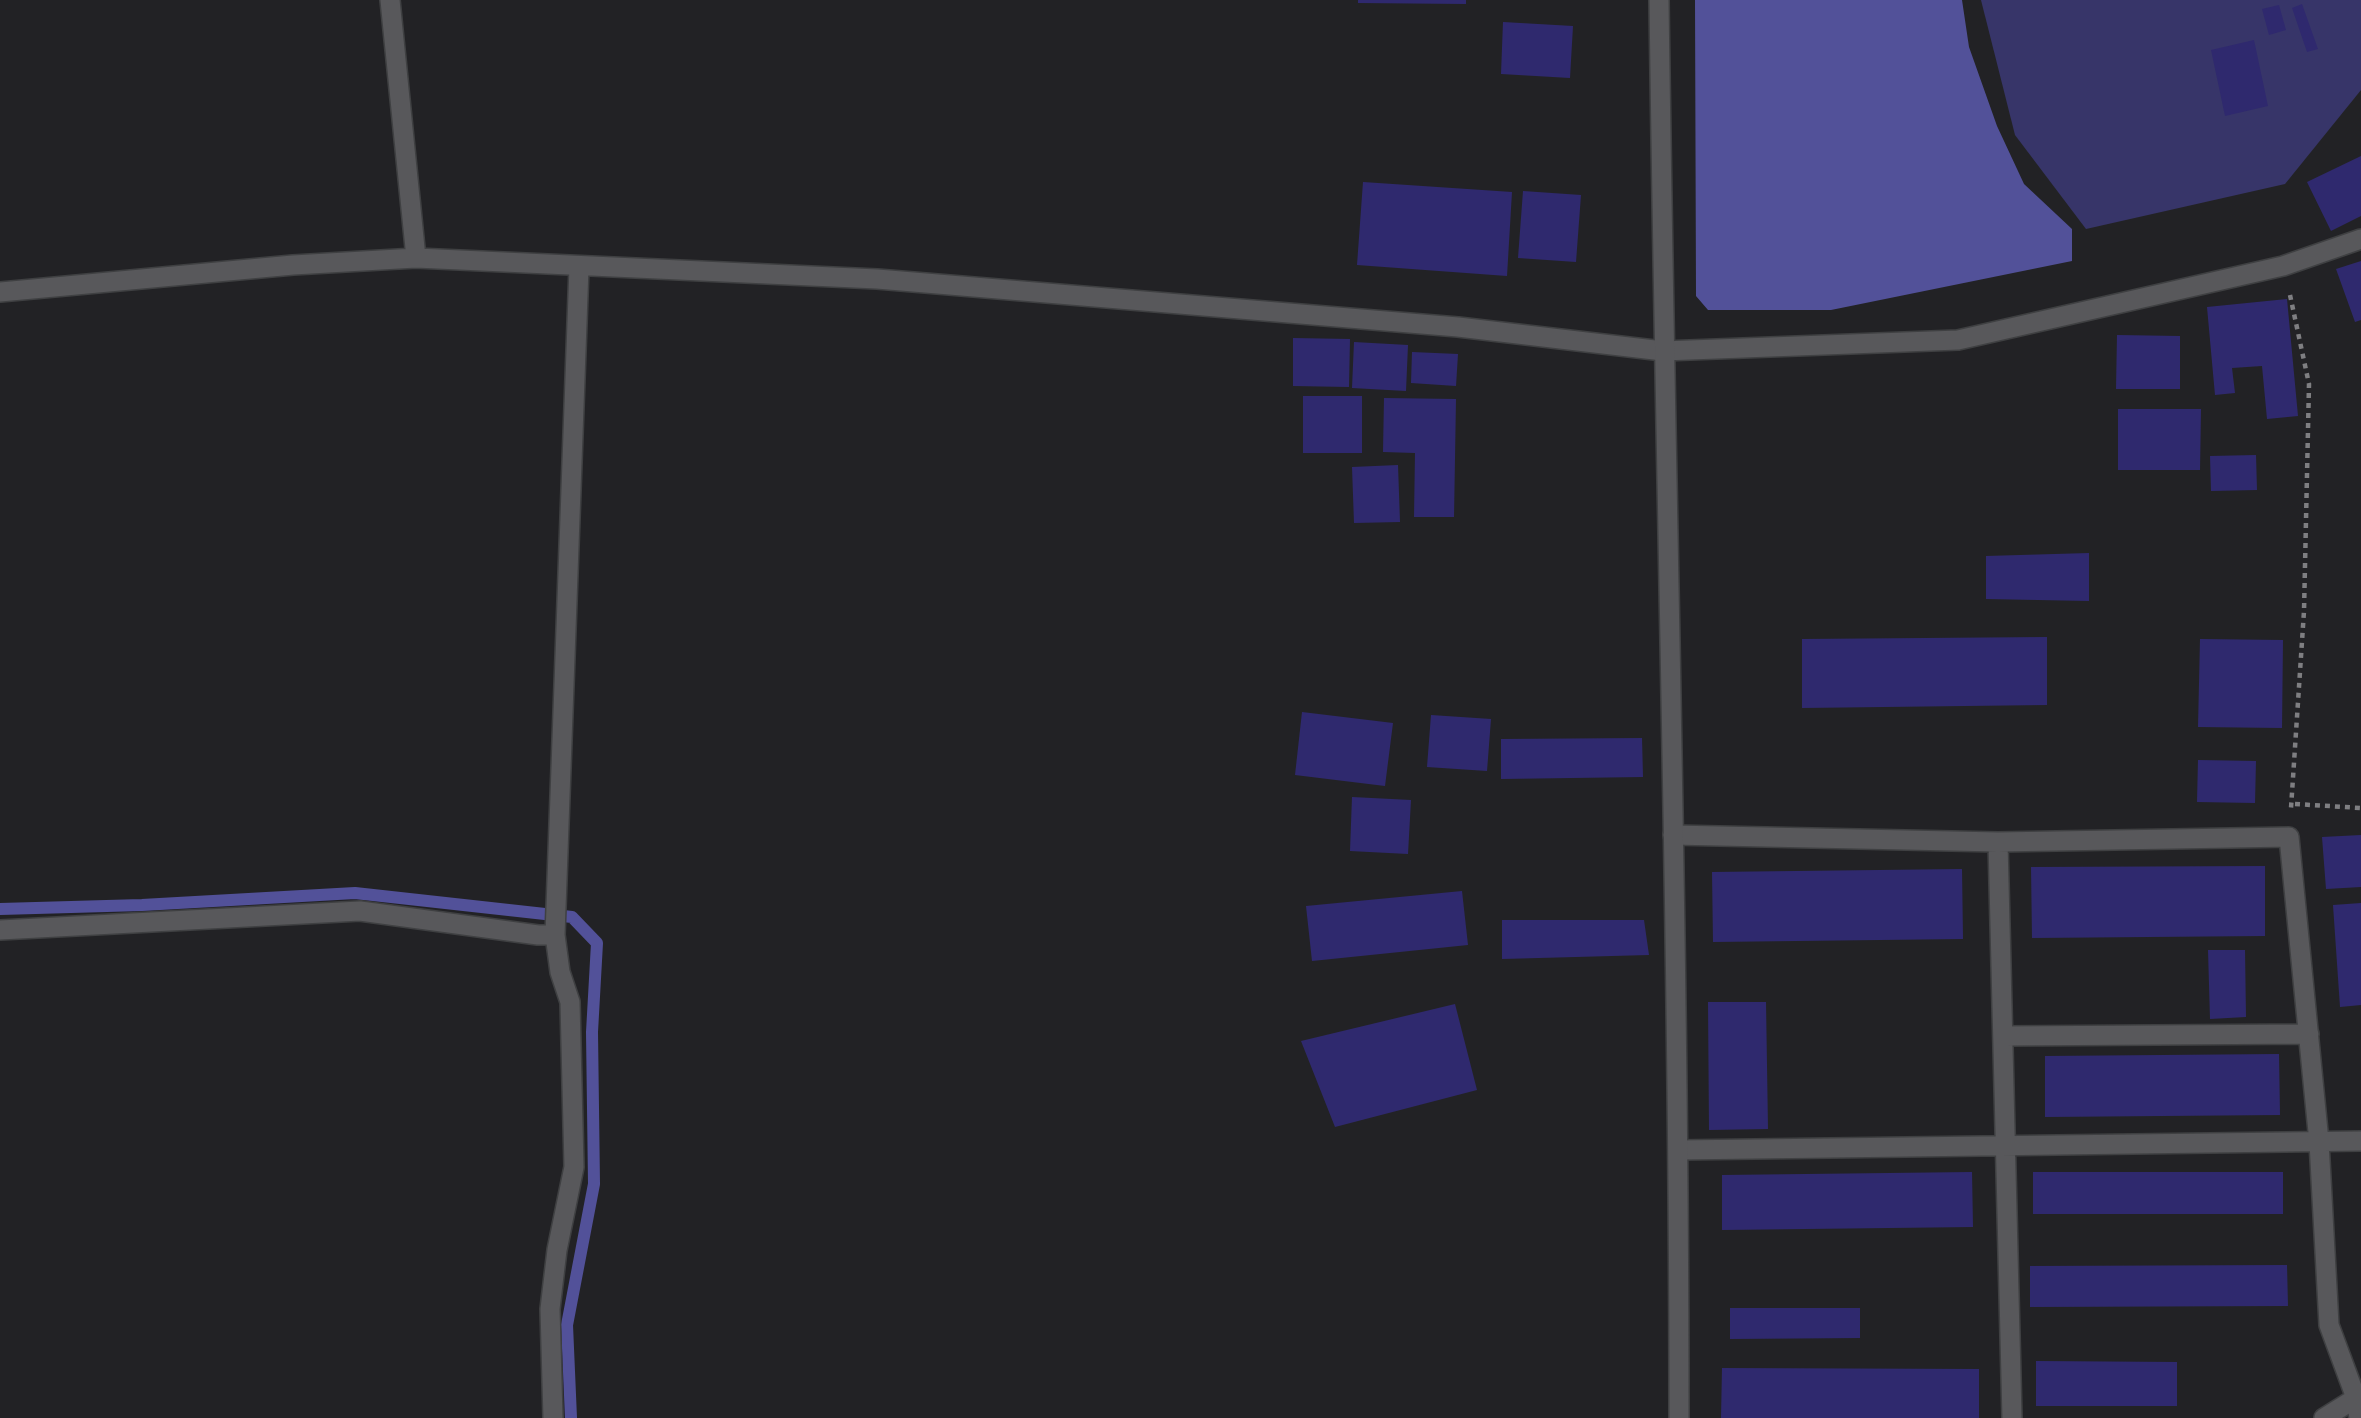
<!DOCTYPE html>
<style>
body{margin:0}
canvas{display:block;background:#222225}
</style>
<canvas width="2361" height="1418"></canvas>
<script>
const context = document.querySelector('canvas').getContext('2d');
context.lineJoin = 'round';
function fill(path, color) { context.fillStyle = color; context.fill(path, 'evenodd'); }
function trace(path, color, width, dash) { context.strokeStyle = color; context.lineWidth = width; context.lineCap = dash ? 'butt' : 'round'; context.setLineDash(dash || []); context.stroke(path); }
fill(new Path2D(`
 M1981,0H2361V90L2285,184L2086,229L2015,135Z`), '#373569');
fill(new Path2D(`
 M1695,0H1962L1969,47L1997,126L2024,184L2072,229V261L1831,310H1708L1696,296Z`), '#525199');
trace(new Path2D(`
 M0,909L142,905L355,893L572,917L597,943L592,1032L594,1184L567,1325L571,1418`), '#525199', 12);
fill(new Path2D(`
 M1358,0H1466V4L1358,3Z
 M2302,4L2318,49L2307,52L2292,8Z
 M2279,5L2286,30L2269,35L2262,9Z
 M1503,22L1573,26L1570,78L1501,74Z
 M2254,40L2268,106L2225,116L2211,50Z
 M2361,156V216L2331,231L2307,182Z
 M1363,182L1512,192L1507,276L1357,265Z
 M1523,191L1581,195L1576,262L1518,258Z
 M2361,261V320L2355,322L2336,269Z
 M2287,299L2298,416L2267,419L2262,366L2232,368L2235,393L2215,395L2207,307Z
 M2117,335L2180,336V389H2116Z
 M1293,338L1350,339L1349,387L1293,386Z
 M1354,342L1408,345L1406,391L1352,388Z
 M1412,352L1458,354L1456,386L1411,383Z
 M1303,396H1362V453H1303Z
 M1384,398L1456,399L1454,517H1414L1415,453L1383,452Z
 M2118,409H2201L2200,470H2118Z
 M2256,455L2257,490L2211,491L2210,456Z
 M1398,465L1400,522L1354,523L1352,467Z
 M2089,553V601L1986,599V556Z
 M2047,637V705L1802,708V639Z
 M2200,639L2283,640L2282,728L2198,727Z
 M1302,712L1393,723L1385,786L1295,775Z
 M1431,715L1491,719L1487,771L1427,767Z
 M1642,738L1643,777L1501,779V739Z
 M2198,760L2256,761L2255,803L2197,802Z
 M1352,797L1411,800L1408,854L1350,851Z
 M2361,835V887L2326,889L2322,837Z
 M2265,866V936L2032,938L2031,867Z
 M1962,869L1963,939L1713,942L1712,872Z
 M1462,891L1468,945L1312,961L1306,906Z
 M2361,903V1005L2340,1007L2333,905Z
 M1502,920H1644L1649,955L1502,959Z
 M2208,950H2245L2246,1017L2210,1019Z
 M1708,1002H1766L1768,1129L1709,1130Z
 M1455,1004L1477,1090L1335,1127L1301,1041Z
 M2279,1054L2280,1115L2045,1117V1056Z
 M1972,1172L1973,1227L1722,1230V1175Z
 M2033,1172H2283V1214H2033Z
 M2287,1265L2288,1306L2030,1307V1266Z
 M1730,1308H1860V1338L1730,1339Z
 M2036,1361L2177,1362V1406H2036Z
 M1722,1368L1979,1369V1418H1721Z`), '#2f296e');
const minor = new Path2D(`
 M390,0L416,258
 M0,292L293,265L416,258L877,279L1458,327L1663,351L1958,340L2283,266L2361,239
 M1673,835L1998,842L2289,837L2319,1142L2329,1325L2356,1398L2359,1418
 M1998,842L2012,1418
 M0,930L360,911L538,935H555
 M2003,1036L2309,1034
 M1679,1150L2361,1141
 M553,1418L550,1309L557,1250L574,1167L570,1002L560,972L555,935L579,267
 M2324,1418L2356,1398`);
const tertiary = new Path2D(`
 M1659,0C1665,473 1679,945 1679,1418`);
trace(minor, '#3f4042', 22);
trace(tertiary, '#3f4042', 22);
trace(new Path2D(`
 M2290,295L2309,384L2304,611L2291,808
 M2295,804L2361,808`), '#7f7f82', 4.5, [5, 5]);
trace(minor, '#58585b', 19);
trace(tertiary, '#58585b', 19);
</script>
